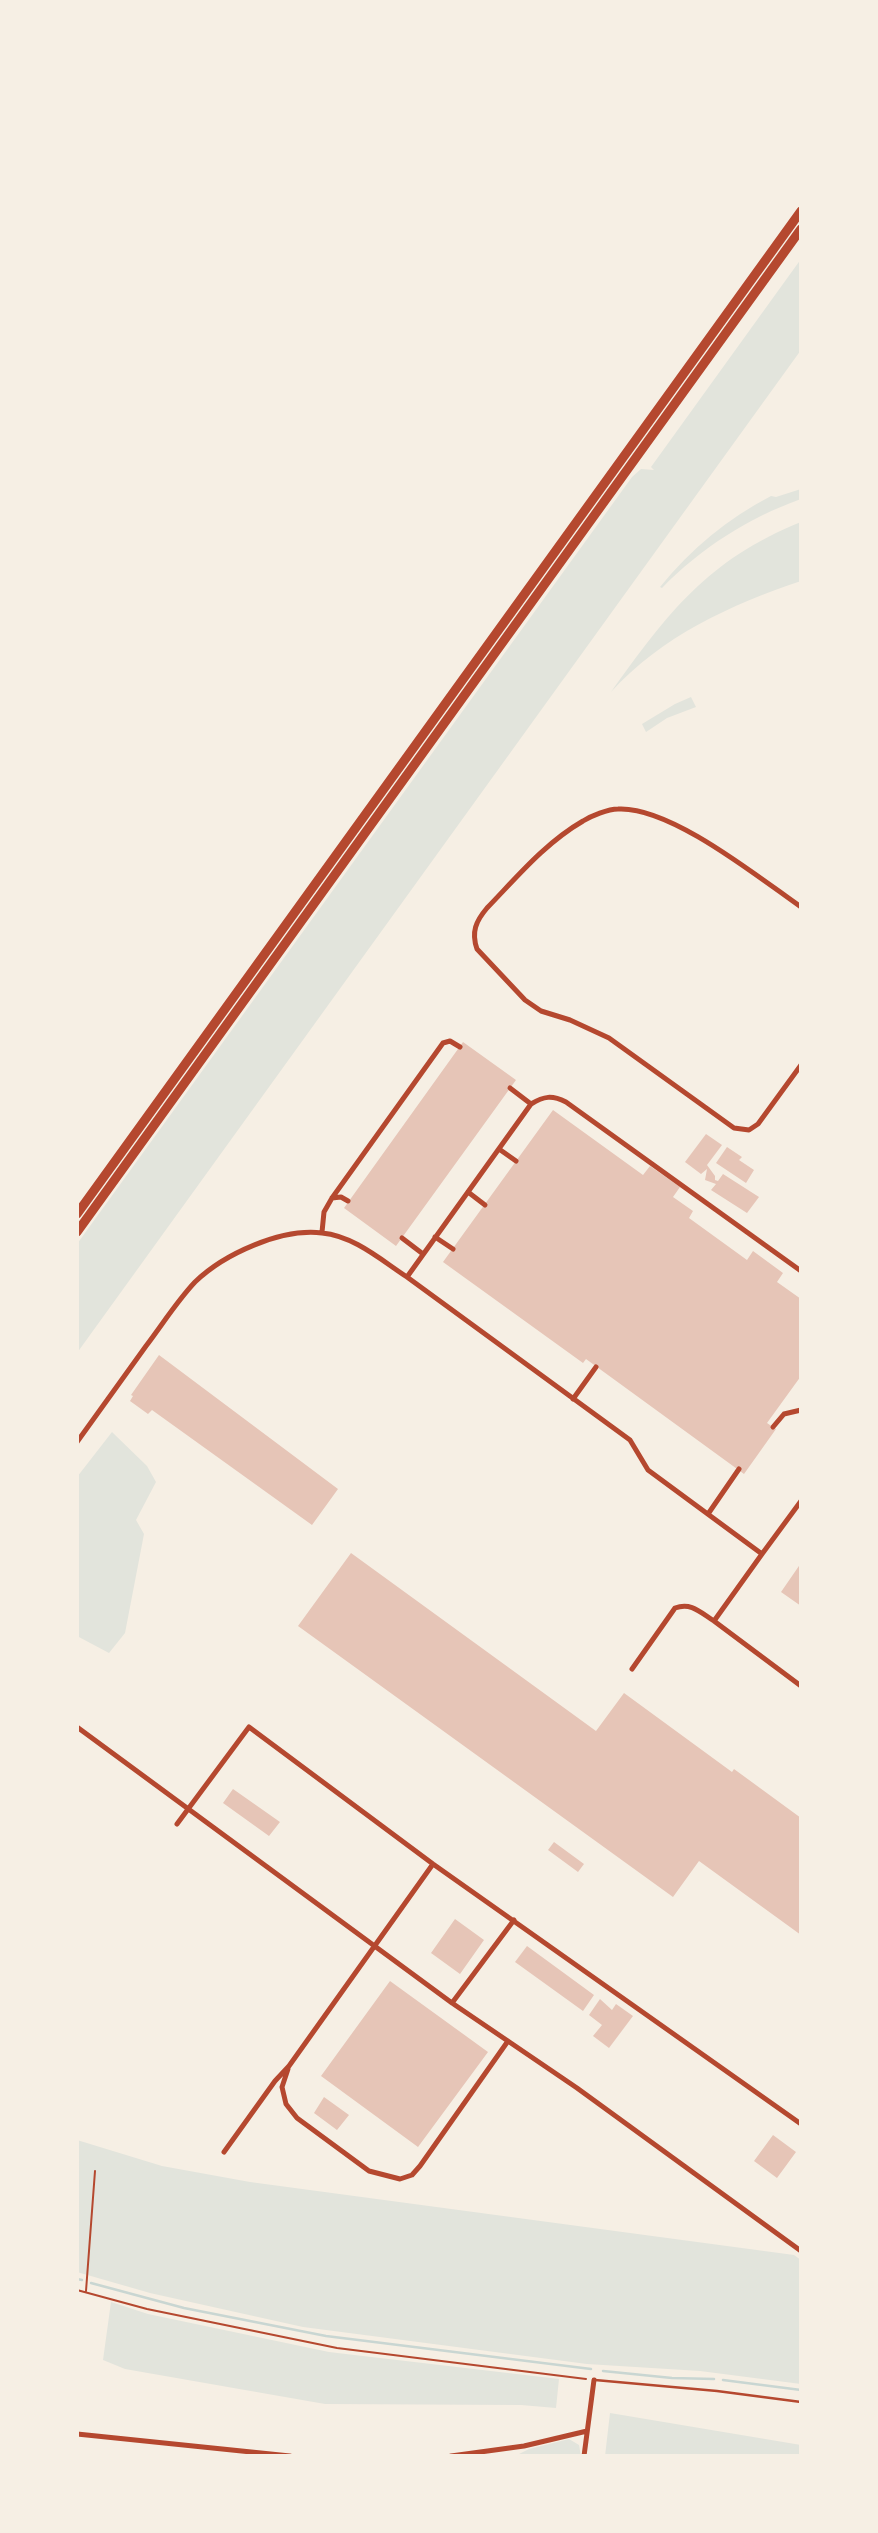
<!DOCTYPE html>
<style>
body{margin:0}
#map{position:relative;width:878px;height:2533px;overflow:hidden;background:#f6efe4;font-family:"PT Sans",sans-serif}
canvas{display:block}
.frame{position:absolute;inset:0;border:79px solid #f6efe4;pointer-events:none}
</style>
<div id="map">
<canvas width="878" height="2533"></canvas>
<div class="frame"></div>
</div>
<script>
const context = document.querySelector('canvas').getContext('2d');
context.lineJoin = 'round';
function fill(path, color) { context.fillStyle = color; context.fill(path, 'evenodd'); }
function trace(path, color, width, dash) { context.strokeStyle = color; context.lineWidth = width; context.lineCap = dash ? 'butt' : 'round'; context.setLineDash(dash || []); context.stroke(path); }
fill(new Path2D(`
 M801,259V350L77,1353V1244L632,477L641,469L654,470L651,467Z
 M801,489V499C748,518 701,548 662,588L660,587C691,549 728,518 771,496L776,497Z
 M801,522V581C730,605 662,636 611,692C668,613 707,560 801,522Z
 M691,697L696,707L667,718L646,732L642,724L675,704Z
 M112,1432L147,1466L156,1482L136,1520L144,1534L125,1633L109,1653L77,1636V1477Z
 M77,2140L162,2166L250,2182L794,2255L801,2260V2384L700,2371L587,2364L303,2327L150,2293L77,2272Z
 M111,2302L148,2314L329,2352L559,2379L556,2408L521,2405L325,2404L125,2369L103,2360Z
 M610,2413L801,2445V2456H605Z
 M569,2439L579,2445L581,2456H515L529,2449Z`), '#e2e4dc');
trace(new Path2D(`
 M77,2279L82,2280
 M91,2283L184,2308L326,2336L591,2369
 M603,2371L672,2378L714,2379
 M723,2380L801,2390`), '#c9d6d2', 2.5);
fill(new Path2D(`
 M463,1042L516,1080L396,1246L344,1208Z
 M553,1110L643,1175L650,1166L680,1187L673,1197L693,1211L689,1218L747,1260L753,1251L783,1273L777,1282L801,1299V1376L767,1423L776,1429L744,1474L586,1359L583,1363L443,1262Z
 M706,1134L722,1145L707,1165L715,1176V1180L718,1181L723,1174L759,1197L747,1213L711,1190L716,1184L705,1180L707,1169L701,1174L685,1162Z
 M727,1147L742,1157L739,1160L754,1170L746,1183L716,1163Z
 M159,1355L338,1489L312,1525L152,1410L148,1414L130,1401L133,1396L131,1395Z
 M351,1553L596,1731L624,1693L732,1772L734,1769L801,1818V1935L699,1861L673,1897L298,1626Z
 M801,1563V1606L781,1592Z
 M233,1789L280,1822L269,1836L223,1803Z
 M554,1842L584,1864L578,1872L548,1850Z
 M455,1919L484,1940L460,1974L431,1953Z
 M527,1946L594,1995L583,2011L515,1962Z
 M390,1981L488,2052L418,2147L321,2076Z
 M600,1999L612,2010L616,2004L633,2016L609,2048L593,2036L602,2025L589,2015Z
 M324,2097L349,2115L337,2130L314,2113Z
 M773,2135L796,2152L777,2178L754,2161Z`), '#e6c5b7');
trace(new Path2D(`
 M77,2290L147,2309L337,2348L586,2379
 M86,2291L95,2171`), '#b5482f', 2);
trace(new Path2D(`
 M595,2380L717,2391L801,2402`), '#b5482f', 2.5);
trace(new Path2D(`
 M801,907C758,877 670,806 618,809C608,809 591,816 583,821C545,843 517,877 487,908C476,921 471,932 477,949L525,1000L541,1011L570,1020L609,1038L734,1128L749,1130L758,1124L801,1065
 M510,1088L531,1104
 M499,1149L516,1161
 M468,1192L485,1205
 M332,1198L341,1197L348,1201
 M322,1232L324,1212L332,1198L443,1043L450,1041L460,1047
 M435,1237L453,1249
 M402,1238L423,1254
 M801,1271L566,1102C552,1095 544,1096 531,1104L407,1277L630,1440L648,1470L762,1554L801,1501
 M573,1399L596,1367
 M773,1427L784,1414L801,1410
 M77,1442C100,1410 123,1378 146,1346C162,1325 177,1301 195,1282C224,1254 281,1228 322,1233C354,1236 381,1260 407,1277
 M708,1514L739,1469
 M762,1554L714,1621L801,1686
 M632,1669L675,1608C691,1602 700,1612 714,1621
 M77,1727L452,2003L577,2088L801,2251
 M177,1824L249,1727L433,1864L801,2124
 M452,2003L514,1920
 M288,2069L282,2087L286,2104L297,2118L369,2171L400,2179L412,2175L420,2166L508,2041
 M224,2152L275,2081L289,2066L433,1864
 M77,2434L290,2456
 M451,2456L524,2446L587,2431
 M584,2456L594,2380`), '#b5482f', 5);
trace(new Path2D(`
 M77,1214L801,211
 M77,1232L801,229`), '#b5482f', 9);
</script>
